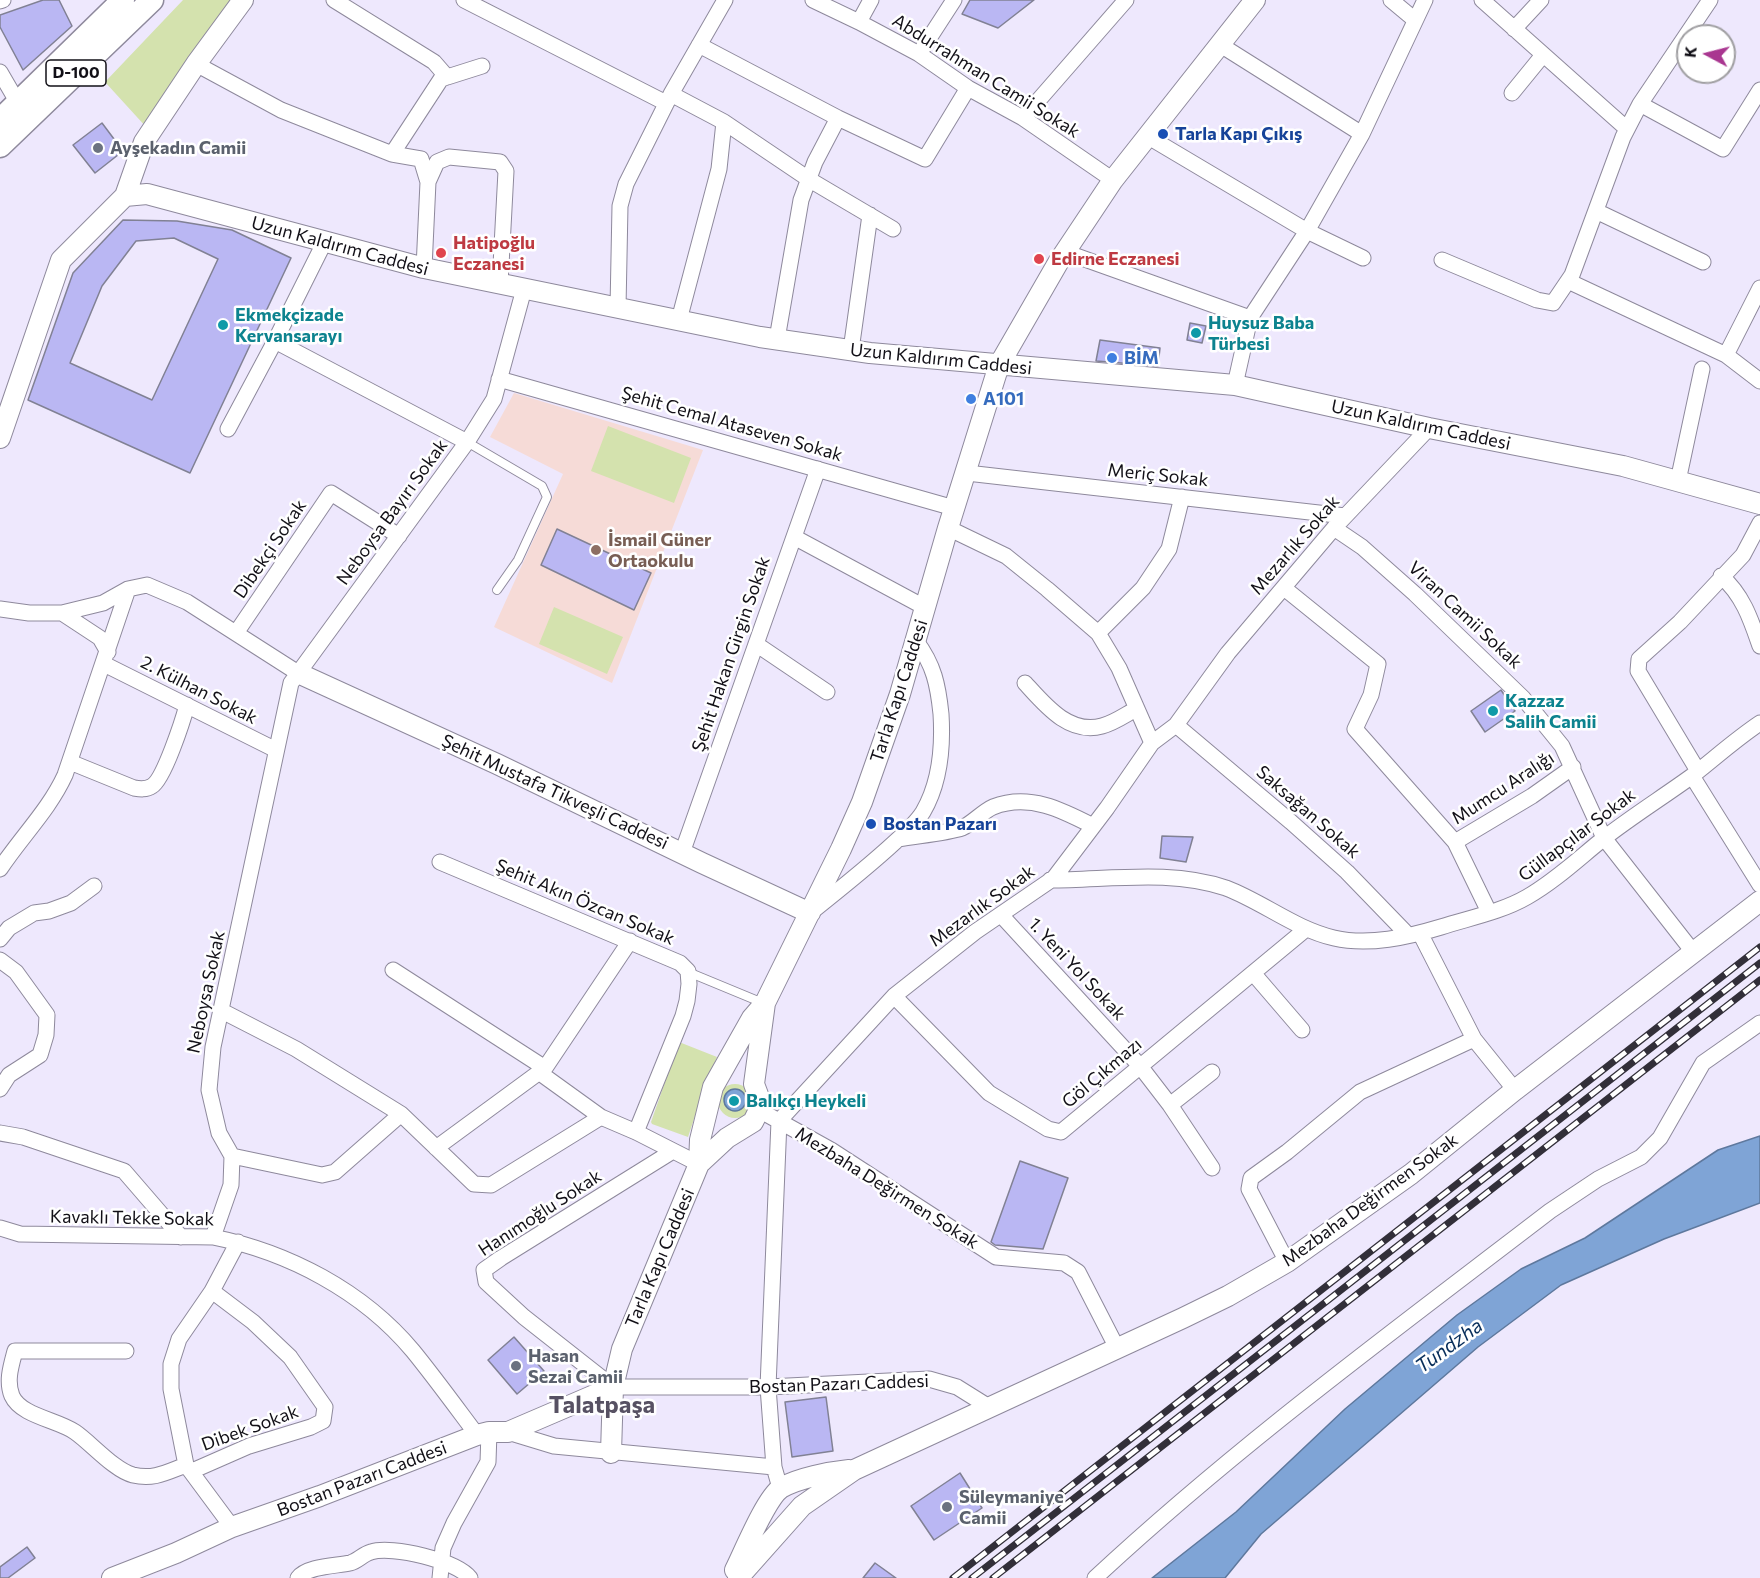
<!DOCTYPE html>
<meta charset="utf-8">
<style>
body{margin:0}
#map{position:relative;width:1760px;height:1578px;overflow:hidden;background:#eee8fd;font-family:Commissioner,sans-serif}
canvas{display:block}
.north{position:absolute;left:1676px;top:24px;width:60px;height:60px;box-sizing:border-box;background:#fff;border:2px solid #a09fa2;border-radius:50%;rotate:277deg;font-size:16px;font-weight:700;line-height:24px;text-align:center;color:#121017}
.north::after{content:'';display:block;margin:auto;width:21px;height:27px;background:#a93690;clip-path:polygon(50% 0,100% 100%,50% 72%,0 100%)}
</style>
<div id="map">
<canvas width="1760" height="1578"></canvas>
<div class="north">K</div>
</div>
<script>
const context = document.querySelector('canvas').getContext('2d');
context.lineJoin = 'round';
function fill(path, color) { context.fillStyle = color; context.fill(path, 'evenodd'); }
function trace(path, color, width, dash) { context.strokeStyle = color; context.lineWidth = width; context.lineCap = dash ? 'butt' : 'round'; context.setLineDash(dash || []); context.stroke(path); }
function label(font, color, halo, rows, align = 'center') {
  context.font = font + ' Commissioner,sans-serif'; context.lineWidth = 5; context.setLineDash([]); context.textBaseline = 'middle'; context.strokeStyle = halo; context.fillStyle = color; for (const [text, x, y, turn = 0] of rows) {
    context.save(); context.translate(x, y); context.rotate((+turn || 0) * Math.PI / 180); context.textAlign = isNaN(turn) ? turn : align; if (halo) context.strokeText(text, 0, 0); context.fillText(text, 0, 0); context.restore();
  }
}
fill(new Path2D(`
 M514,393L703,450L612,683L494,627L563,474L490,437Z`), '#f6dbd7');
fill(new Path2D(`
 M183,0H240L147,128L105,82Z
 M608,426L691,458L674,503L591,471Z
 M554,607L623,637L607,674L539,644Z
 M679,1042L717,1057L706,1083L688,1137L652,1124L651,1122Z
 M718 1101a17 17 0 1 1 34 0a17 17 0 1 1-34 0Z`), '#d4e2ae');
const water = new Path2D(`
 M724 1100a11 11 0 1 1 22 0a11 11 0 1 1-22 0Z
 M1760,1136V1203L1664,1239L1561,1285L1478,1347L1261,1534L1225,1578H1152L1236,1512L1345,1409L1457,1315L1521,1269L1585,1238L1718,1150Z`);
fill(water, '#7fa4d6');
trace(water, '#5e789d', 1.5);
const building = new Path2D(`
 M43,0H59L72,26L23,70L0,27V15Z
 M970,0H1034L998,28L962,14Z
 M102,123L123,151L95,173L73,145Z
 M123,220L177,221L232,230L291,258L190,473L28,400L73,273ZM174,238L218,259L152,400L70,363L102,286L136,241Z
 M1190,323L1206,326L1202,343L1187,340Z
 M1100,340L1160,348L1158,366L1096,361Z
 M557,529L651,573L634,610L541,565Z
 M1501,690L1515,711L1485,732L1471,711Z
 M1162,836L1193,837L1186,862L1160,858Z
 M1020,1161L1068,1178L1043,1249L995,1245L991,1242Z
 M514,1337L544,1371L517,1394L488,1360Z
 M826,1397L833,1451L792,1457L785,1402Z
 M960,1473L982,1508L934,1540L911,1506Z
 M27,1547L35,1558L8,1578H0V1567Z
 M875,1563L896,1578H863Z`);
fill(building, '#bab7f3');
trace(building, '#818194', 1.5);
const lane = new Path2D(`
 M467,442L542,486L547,497L518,560L497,590
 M688,972L763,1003`);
const street = new Path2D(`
 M334,0L434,62L447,77
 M464,0L666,103
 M813,0L859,22
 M871,0L859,22L919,54L968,88L1023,118L1113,180
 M1391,0L1415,20
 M1482,0L1627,129
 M0,1L3,0
 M1514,29L1541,0
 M1219,44L1362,134
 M699,45L838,118L925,159L968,88
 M919,54L954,0
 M196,64L281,110L392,154L421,159L428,182L424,268
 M0,72L18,103
 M1512,93L1543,55
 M671,94L724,122L719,169L679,320
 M1640,104L1723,149L1760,90
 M1023,118L1126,0
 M724,122L810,180L893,229
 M1147,136L1307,231L1363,258
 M392,154L441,79L482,66
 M428,182L437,162L449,157L500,162L506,171L500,284
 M1596,211L1703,262
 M1065,252L1250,318
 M1442,260L1537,300L1553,303L1572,275L1623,137L1640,104L1710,0
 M1568,281L1726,355L1760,381
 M618,308L620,206L626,184L671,94L725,0
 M777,339L801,200L815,162L838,118
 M275,341L467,442
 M851,350L870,215
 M1726,355L1760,288
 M499,379L954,508
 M1235,385L1250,318L1307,231L1362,134L1425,0
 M228,429L275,341L324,243
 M967,473L1345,516
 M1678,481L1702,369
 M948,528L1006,556L1047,589L1098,633L1119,668L1152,743
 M1334,528L1362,547L1415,594L1523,698L1562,746L1604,838L1694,953
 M794,537L926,608
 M1721,576C1743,595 1751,620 1760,646
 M1284,588L1378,664L1371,695L1355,729L1455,842L1489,912
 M0,609L29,613H62L103,603L128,589L147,585L187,602L298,673
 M62,613L100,638L108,652
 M236,633L331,493L399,536
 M1098,633L1143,588L1169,549L1182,497
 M756,644L827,692
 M104,664L276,750
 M1025,683C1045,705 1069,735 1102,726C1114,723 1125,715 1136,709
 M1176,725L1291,822L1347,872L1408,935
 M70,762L134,788C140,789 146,790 152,786C164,779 183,720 187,705
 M1698,771L1638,671L1639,659L1680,622L1743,555L1760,523
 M1692,776L1760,885
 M899,839C915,836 948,833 962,828C973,823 982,812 993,807C1029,793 1062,810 1093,826
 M1455,842L1532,796L1573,767
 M682,853L818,469
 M440,862L680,963L688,971L689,984L687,1001L683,1016L636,1132
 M0,869C21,837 49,810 65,775L128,589
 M1050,880C1108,880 1171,869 1226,888C1263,902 1295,929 1334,938C1369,946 1408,937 1441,927C1469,918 1501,912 1527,897C1555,881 1578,859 1603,839C1631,817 1663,797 1692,776C1715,758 1736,739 1760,723
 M810,913C839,890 868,867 895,842C905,833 916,823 923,812C940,783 943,746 941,714C938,685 934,665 916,641
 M1001,915L1140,1066L1170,1105L1212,1168
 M1420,933L1474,1039L1515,1090
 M0,939L9,928L34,913L49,911L71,903L94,886
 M0,960L16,972L47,1015L46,1035L40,1055L9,1075L0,1089
 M393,970L545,1068
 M1253,973L1302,1030
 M894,996L989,1093L1048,1129L1061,1132L1306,929
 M222,1011L296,1049L401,1114L474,1184L491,1185L601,1117
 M540,1073L601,1117L636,1132L699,1164
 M1170,1105L1212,1072
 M759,1110L831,1150L996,1257L1064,1263L1078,1272L1117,1348
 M0,1133L23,1137L124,1171L181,1237
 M436,1148L545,1068L630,941
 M673,1151L501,1258L484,1270L486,1282L524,1317L613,1387H768L929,1379L957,1387L989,1407
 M232,1156L322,1175L335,1172L401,1114
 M0,1228L20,1234L213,1237C288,1252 363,1291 413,1351C435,1378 456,1407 477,1435
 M213,1237L231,1185L232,1156L219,1133L209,1090L213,1047L291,683L467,442L494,399L524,289
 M1287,1262L1249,1189L1251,1178L1287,1152L1360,1092L1474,1039
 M126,1351H15C11,1366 6,1381 12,1396C21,1416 58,1420 75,1432C91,1443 114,1470 133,1475C154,1480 167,1472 186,1465
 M508,1432L554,1446L774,1467
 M192,1471L249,1446L311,1427L323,1421L325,1407L290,1357L253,1322L212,1291
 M780,1488L774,1467L768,1387L779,1121L894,996L975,932L1054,878L1107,808L1152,743L1176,725L1228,653L1334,528L1429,428
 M232,1527L186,1465L171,1389V1364L179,1339L212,1291L238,1242
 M298,1578C307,1566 336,1566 350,1563C358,1561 363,1554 371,1552C392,1545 457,1561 470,1578
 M440,1578L443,1548L454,1523L488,1462L489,1432
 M1095,1578C1238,1445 1395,1330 1550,1211L1598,1179L1641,1157L1660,1138L1703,1063L1760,1023`);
const secondary = new Path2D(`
 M125,196L147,194L424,268L760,337L870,353L1235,385L1429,428L1623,466L1760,504
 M0,438L61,260L125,196L144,142L196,64L243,0
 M298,673L497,764L702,863L810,913
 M699,1164L700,1140L713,1087L752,1018L765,1003L841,849L862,802L900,694L948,528L999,365L1059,261L1113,180L1255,0
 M611,1453L613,1387L622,1349L699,1164L727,1138L753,1122L759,1110L760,1100L754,1084L765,1003
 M735,1570C744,1552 766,1498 781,1488C798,1478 830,1472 849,1470
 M112,1578L176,1553L232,1527L320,1496L477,1435L489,1432H508L613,1387
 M738,1578L802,1506L854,1470L1183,1318L1228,1296L1287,1262L1411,1174L1515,1090L1760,901`);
const primary = new Path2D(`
 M0,120L123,0
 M0,146L152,0`);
trace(lane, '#8e899c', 10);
trace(street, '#8e899c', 17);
trace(secondary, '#8e899c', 22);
trace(primary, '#8e899c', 25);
trace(lane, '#fff', 8);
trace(street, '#fff', 15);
trace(secondary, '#fff', 20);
trace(primary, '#fff', 22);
const rail = new Path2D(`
 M953,1578L1760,947
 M972,1578L1760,963
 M993,1578L1760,980`);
trace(rail, '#322f39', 7);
trace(rail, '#fff', 4.5, [14]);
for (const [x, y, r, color] of [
 [1163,134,6,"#1a4fb4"],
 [98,148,6,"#6b7280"],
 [441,253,6,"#e0444e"],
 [1039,259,6,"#e0444e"],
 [223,325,6,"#0f9aa8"],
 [1196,333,6,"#0f9aa8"],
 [1112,358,6,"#3f7fe0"],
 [971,399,6,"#3f7fe0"],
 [596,550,6,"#8d6e63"],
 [1493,711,6,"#0f9aa8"],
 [871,824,6,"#1a4fb4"],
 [734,1101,6,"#0f9aa8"],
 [516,1366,6,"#6b7280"],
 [947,1507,6,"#6b7280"]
]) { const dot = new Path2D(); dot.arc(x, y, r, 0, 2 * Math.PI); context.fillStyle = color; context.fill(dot); trace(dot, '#fff', 2); }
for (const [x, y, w] of [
 [76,73,60]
]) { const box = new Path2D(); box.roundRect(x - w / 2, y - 13, w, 26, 4.5); context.fillStyle = '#fff'; context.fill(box); trace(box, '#121017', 1.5); }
label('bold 16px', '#121017', null, [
 ["D-100",76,73]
]);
label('18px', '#121017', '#fff', [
 ["Abdurrahman Camii Sokak",986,76,32],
 ["Uzun Kaldırım Caddesi",340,246,15],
 ["Uzun Kaldırım Caddesi",941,359,6],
 ["Şehit Cemal Ataseven Sokak",732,424,16],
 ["Uzun Kaldırım Caddesi",1421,425,12],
 ["Meriç Sokak",1158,475,6],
 ["Neboysa Bayırı Sokak",392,512,-54],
 ["Mezarlık Sokak",1295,545,-49],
 ["Dibekçi Sokak",270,549,-56],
 ["Viran Camii Sokak",1465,615,43],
 ["Şehit Hakan Girgin Sokak",731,654,-71],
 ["2. Külhan Sokak",199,690,27],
 ["Tarla Kapı Caddesi",899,691,-72],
 ["Mumcu Aralığı",1503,788,-33],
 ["Şehit Mustafa Tikveşli Caddesi",555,792,25],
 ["Saksağan Sokak",1308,812,41],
 ["Güllapçılar Sokak",1577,835,-37],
 ["Şehit Akın Özcan Sokak",585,902,23],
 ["Mezarlık Sokak",982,906,-36],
 ["1. Yeni Yol Sokak",1077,969,47],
 ["Neboysa Sokak",206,992,-78],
 ["Göl Çıkmazı",1102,1073,-40],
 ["Mezbaha Değirmen Sokak",887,1188,32],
 ["Mezbaha Değirmen Sokak",1370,1200,-36],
 ["Hanımoğlu Sokak",540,1213,-33],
 ["Kavaklı Tekke Sokak",132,1218,1],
 ["Tarla Kapı Caddesi",660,1258,-67],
 ["Bostan Pazarı Caddesi",839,1384,-2],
 ["Dibek Sokak",250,1428,-20],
 ["Bostan Pazarı Caddesi",362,1479,-21]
]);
label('bold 18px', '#164399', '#fff', [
 ["Tarla Kapı Çıkış",1175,134],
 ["Bostan Pazarı",883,824]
], 'left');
label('bold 18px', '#5b616d', '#fff', [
 ["Ayşekadın Camii",110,148],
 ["Hasan",528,1356],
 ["Sezai Camii",528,1377],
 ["Süleymaniye",959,1497],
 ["Camii",959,1518]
], 'left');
label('bold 18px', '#be3a42', '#fff', [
 ["Hatipoğlu",453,243],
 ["Eczanesi",453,264],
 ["Edirne Eczanesi",1051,259]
], 'left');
label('bold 18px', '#0d838f', '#fff', [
 ["Ekmekçizade",235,315],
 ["Kervansarayı",235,336],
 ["Huysuz Baba",1208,323],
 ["Türbesi",1208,344],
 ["Kazzaz",1505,701],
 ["Salih Camii",1505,722],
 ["Balıkçı Heykeli",746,1101]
], 'left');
label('bold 18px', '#366cbe', '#fff', [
 ["BİM",1124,358],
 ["A101",983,399]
], 'left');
label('bold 18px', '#785e54', '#fff', [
 ["İsmail Güner",608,540],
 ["Ortaokulu",608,561]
], 'left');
label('italic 20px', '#072d5a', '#fff', [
 ["Tundzha",1449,1346,-36]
]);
label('bold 24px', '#575163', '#fff', [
 ["Talatpaşa",602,1405]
]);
</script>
